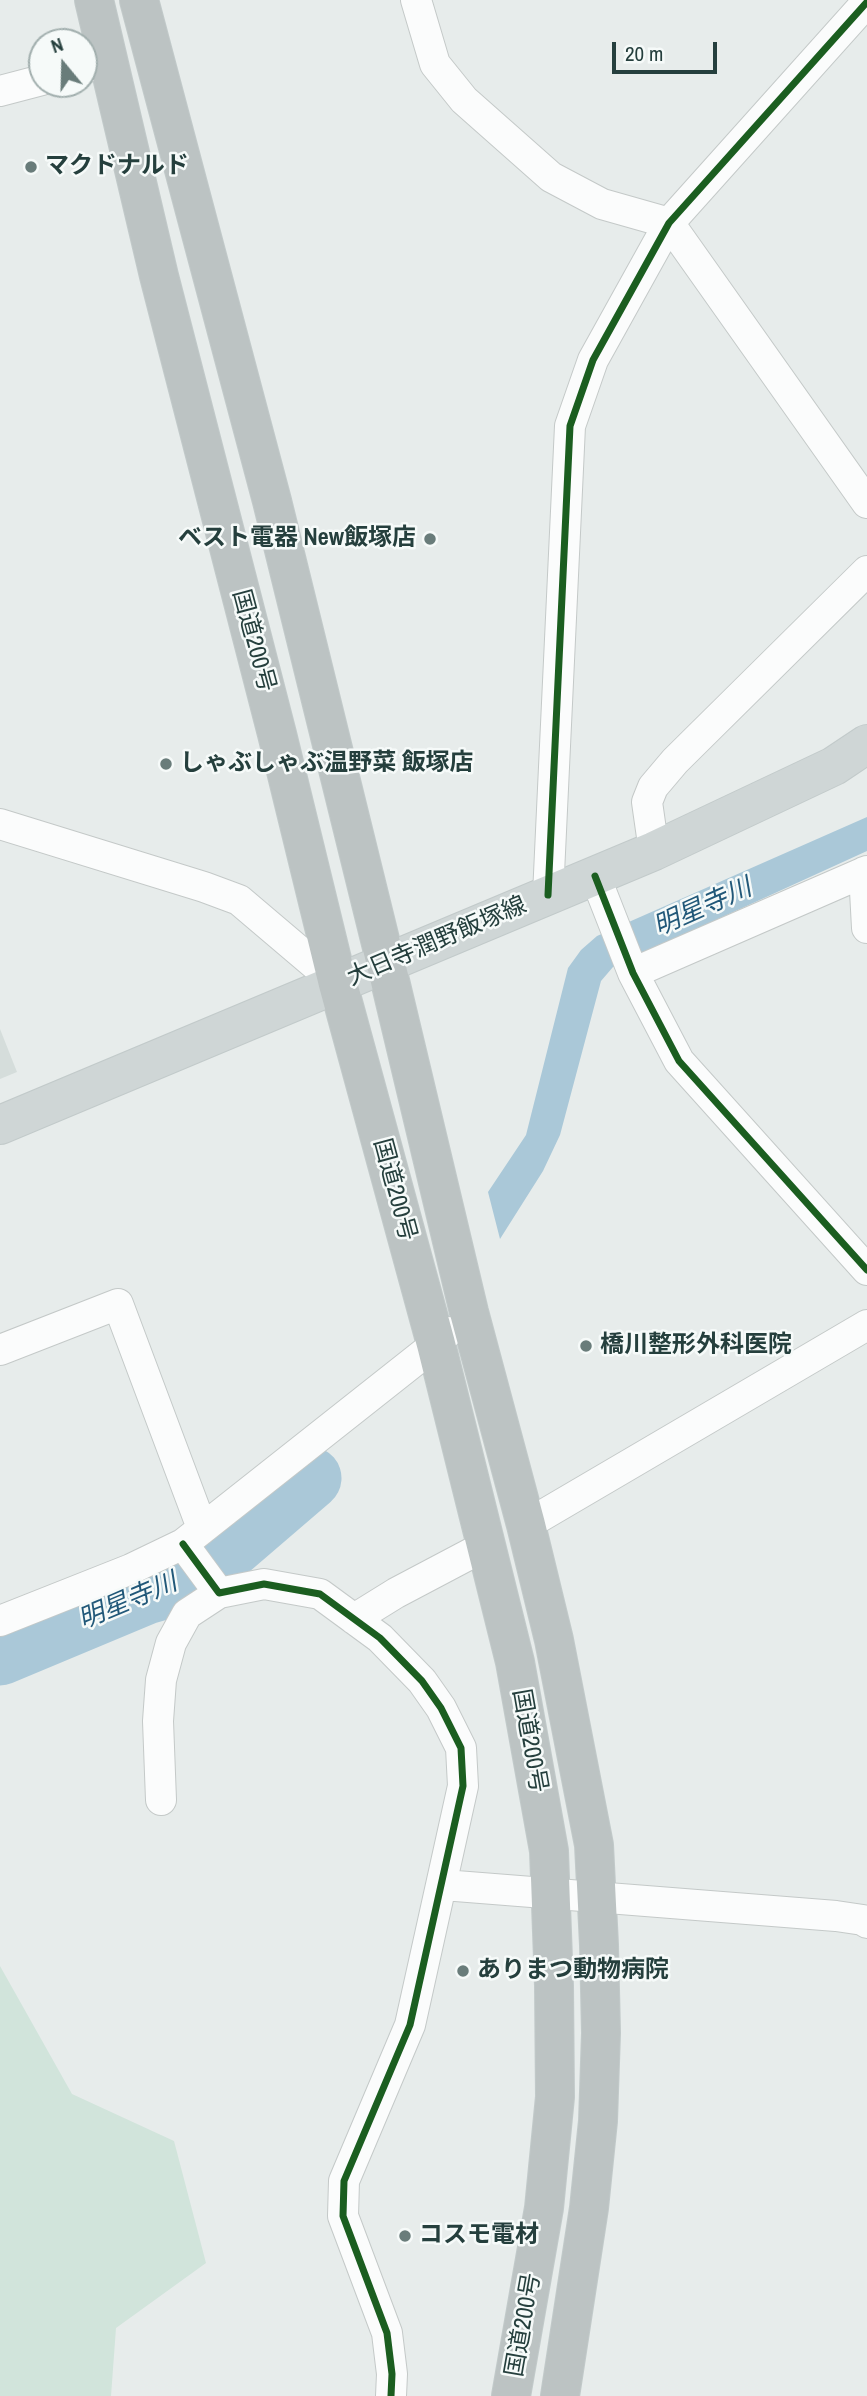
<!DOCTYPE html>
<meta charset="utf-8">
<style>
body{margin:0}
#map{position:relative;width:867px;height:2396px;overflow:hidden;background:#e7eceb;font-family:"Archivo Narrow",sans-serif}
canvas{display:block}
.north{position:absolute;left:28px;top:28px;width:70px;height:70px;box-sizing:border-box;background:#f6faf9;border:2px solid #a2afae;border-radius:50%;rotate:341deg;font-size:19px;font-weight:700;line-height:28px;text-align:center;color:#253f3d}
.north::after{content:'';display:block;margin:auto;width:24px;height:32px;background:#697c7a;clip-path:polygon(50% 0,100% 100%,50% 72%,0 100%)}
.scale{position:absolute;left:612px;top:42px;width:105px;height:32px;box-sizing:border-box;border:4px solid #253f3d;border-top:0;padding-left:9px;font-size:21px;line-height:24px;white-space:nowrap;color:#253f3d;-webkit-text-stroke:5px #f6faf9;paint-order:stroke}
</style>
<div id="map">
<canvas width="867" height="2396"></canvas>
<div class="north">N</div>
<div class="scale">20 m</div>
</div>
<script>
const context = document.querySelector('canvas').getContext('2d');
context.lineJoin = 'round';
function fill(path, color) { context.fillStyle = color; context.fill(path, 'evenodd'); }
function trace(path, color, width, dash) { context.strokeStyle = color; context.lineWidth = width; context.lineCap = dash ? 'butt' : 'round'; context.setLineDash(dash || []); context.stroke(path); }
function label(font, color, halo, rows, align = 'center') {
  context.font = font + ' "Archivo Narrow","Noto Sans JP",sans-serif'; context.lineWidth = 5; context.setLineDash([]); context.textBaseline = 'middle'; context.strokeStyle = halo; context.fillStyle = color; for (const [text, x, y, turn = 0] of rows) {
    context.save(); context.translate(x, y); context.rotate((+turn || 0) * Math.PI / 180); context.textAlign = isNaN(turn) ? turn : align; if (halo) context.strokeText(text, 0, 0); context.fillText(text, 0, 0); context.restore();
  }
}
fill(new Path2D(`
 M0,1029L17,1072L0,1079Z`), '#d5dddb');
fill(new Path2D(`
 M0,1966L72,2094L174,2141L206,2263L116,2328L111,2396H0Z`), '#d1e4db');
fill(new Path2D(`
 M867,817V851L613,967L601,981L560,1135L543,1171L500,1239L488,1192L526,1135L568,968L581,950L597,936Z`), '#aac8d8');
trace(new Path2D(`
 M0,1654L146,1593L181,1583L218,1557L310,1478`), '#aac8d8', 63);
const street = new Path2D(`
 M416,0L435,64L464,100L551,177L602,204L669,223L867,503
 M84,68L108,62
 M0,91L42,80
 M0,824L204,887L239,900L338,984
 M654,851L647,802L653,787L675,761L867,571
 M864,872L867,928
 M595,876L633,973L679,1061L867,1270
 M548,895L570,426L593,360L669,223L867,2
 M633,973L867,871
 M0,1350L118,1304L202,1528
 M526,1525L867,1325
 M183,1544L219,1593L264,1584L320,1594L380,1638L422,1681L441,1708L461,1748L463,1786L410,2025L344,2181L343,2216L387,2333L392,2374L391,2396
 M354,1619L396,1593L485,1546
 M0,1621L131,1569L183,1544L436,1344L448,1332
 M161,1800L158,1721L161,1680L171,1643L187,1614L219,1593
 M443,1885L836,1916L863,1920L867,1923`);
const primary = new Path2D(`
 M0,1125L654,851L834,766L867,744`);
const highway = new Path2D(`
 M94,0L159,276L277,734L338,984L436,1344L515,1662L549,1851L554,1986L555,2097L544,2208L511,2396
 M139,0L272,501L386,964L469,1312L526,1525L554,1640L594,1845L599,1945L601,2033L598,2121L589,2208L560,2396`);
trace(street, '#c4c9c8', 32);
trace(primary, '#c2caca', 40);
trace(highway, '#c2caca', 40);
trace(street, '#fbfcfc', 30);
trace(primary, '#cfd6d6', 38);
trace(highway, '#bcc3c3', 38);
trace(new Path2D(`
 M595,876L633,973L679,1061L867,1270
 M548,895L570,426L593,360L669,223L867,2
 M183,1544L219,1593L264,1584L320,1594L380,1638L422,1681L441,1708L461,1748L463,1786L410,2025L344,2181L343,2216L387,2333L392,2374L391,2396`), '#1b5e20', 7);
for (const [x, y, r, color] of [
 [31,167,7,"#697c7a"],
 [430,539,7,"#697c7a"],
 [166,764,7,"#697c7a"],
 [586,1346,7,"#697c7a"],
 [463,1971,7,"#697c7a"],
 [405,2236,7,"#697c7a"]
]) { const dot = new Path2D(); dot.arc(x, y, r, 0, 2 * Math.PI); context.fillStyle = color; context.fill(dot); trace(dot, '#f6faf9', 2.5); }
label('bold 24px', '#253f3d', '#f6faf9', [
 ["マクドナルド",45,167],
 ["ベスト電器 New飯塚店",416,539,"right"],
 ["しゃぶしゃぶ温野菜 飯塚店",180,764],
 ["橋川整形外科医院",600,1346],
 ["ありまつ動物病院",477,1971],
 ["コスモ電材",419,2236]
], 'left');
label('24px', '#253f3d', '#f6faf9', [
 ["国道200号",253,641,75],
 ["大日寺潤野飯塚線",437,942,-23],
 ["国道200号",394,1190,75],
 ["国道200号",529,1741,80],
 ["国道200号",524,2325,-80]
]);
label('italic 26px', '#215879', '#f6faf9', [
 ["明星寺川",703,908,-24],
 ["明星寺川",128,1602,-23]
]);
</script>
